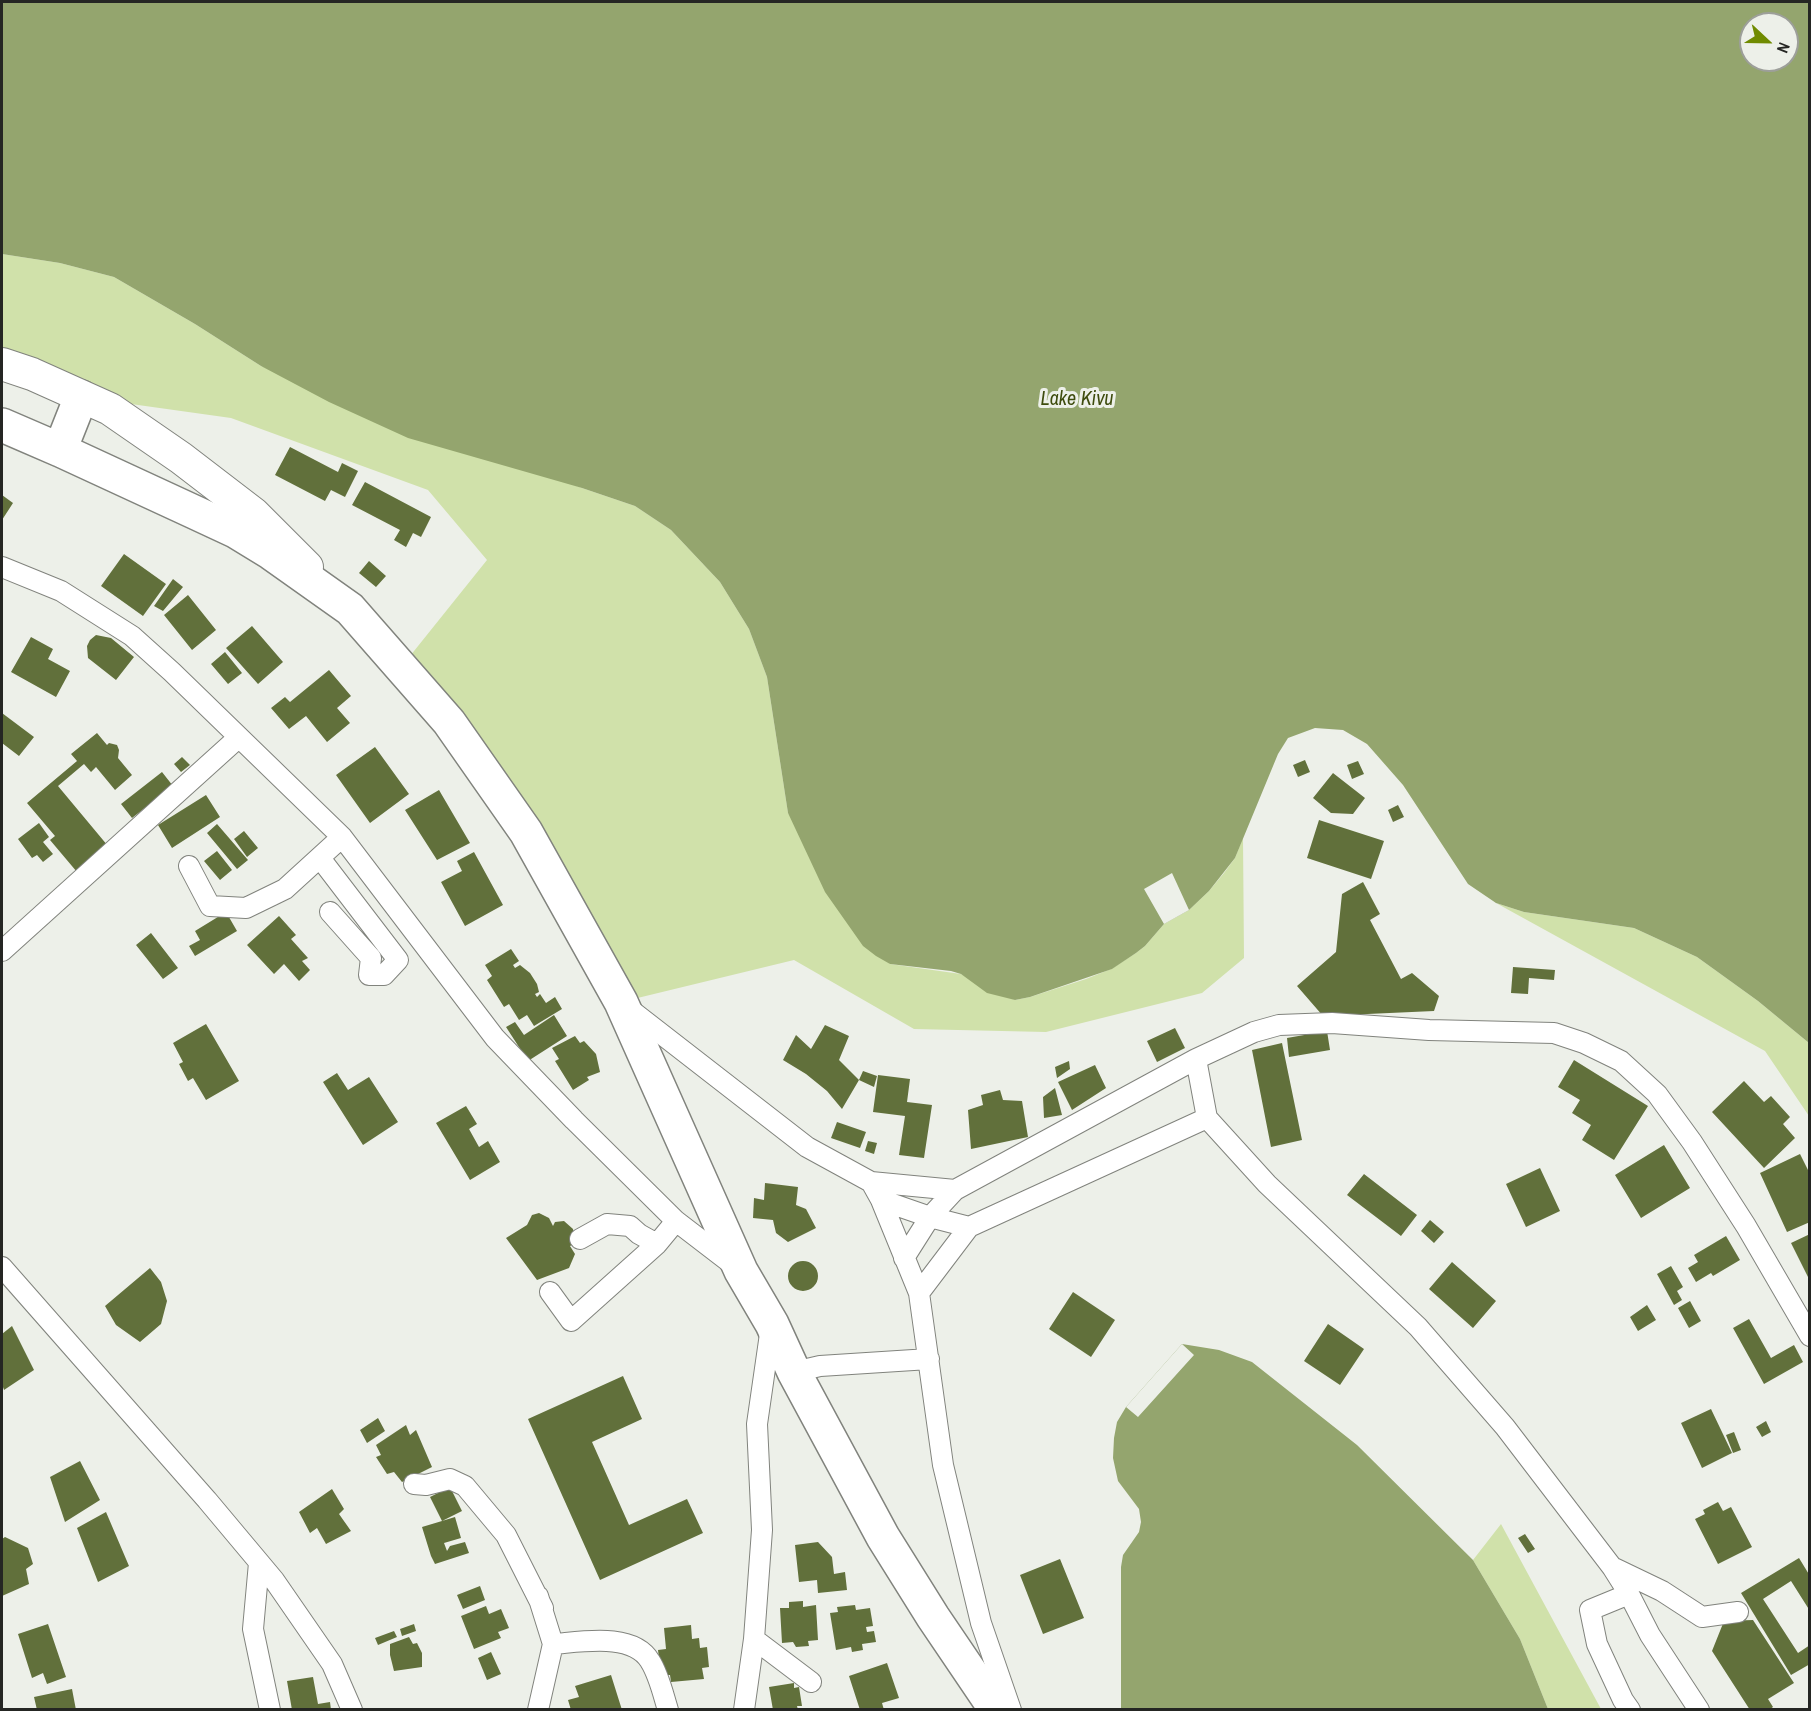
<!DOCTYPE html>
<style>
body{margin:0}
#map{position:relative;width:1811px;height:1711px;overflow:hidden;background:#edf0e9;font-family:"Archivo Narrow",sans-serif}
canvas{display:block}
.frame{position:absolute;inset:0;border:3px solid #252623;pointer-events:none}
.north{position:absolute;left:1739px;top:12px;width:60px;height:60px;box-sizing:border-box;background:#edf0e9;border:2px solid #9d9f9a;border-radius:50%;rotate:112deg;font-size:16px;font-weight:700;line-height:24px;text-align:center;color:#252623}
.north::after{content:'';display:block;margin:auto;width:21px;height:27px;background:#708b00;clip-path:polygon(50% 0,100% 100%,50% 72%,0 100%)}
</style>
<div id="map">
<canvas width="1811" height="1711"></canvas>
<div class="frame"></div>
<div class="north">N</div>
</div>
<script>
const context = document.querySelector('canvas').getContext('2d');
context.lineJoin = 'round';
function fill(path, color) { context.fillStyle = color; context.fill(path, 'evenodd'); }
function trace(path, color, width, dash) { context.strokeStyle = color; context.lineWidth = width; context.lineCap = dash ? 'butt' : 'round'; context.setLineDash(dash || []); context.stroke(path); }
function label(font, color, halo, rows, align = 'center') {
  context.font = font + ' "Archivo Narrow",sans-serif'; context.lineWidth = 6; context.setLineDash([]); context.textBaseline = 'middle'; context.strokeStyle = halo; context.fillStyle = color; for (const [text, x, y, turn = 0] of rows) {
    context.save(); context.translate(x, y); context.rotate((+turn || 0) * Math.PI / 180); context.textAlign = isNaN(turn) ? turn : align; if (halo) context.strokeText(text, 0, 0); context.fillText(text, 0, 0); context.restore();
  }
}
fill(new Path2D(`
 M2,254L60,263L114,277L195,324L261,366L582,488L635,506L671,530L720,582L749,629L767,677L788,813L890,964L961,974L1015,1000L1030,997L1086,979L1111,969L1136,953L1145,946L1164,924L1189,910L1209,891L1224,873L1235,858L1243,838L1244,958L1202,993L1046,1032L914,1029L794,960L621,1002L402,666L487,560L428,490L231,418L81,397L2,364Z
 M1496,903L1524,912L1634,928L1697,957L1758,1001L1809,1043V1116L1765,1051Z
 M1501,1524L1601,1709H1548L1520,1639L1473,1560Z`), '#d0e1aa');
fill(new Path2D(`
 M2,2H1809V1043L1758,1001L1697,957L1634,928L1524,912L1496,903L1468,884L1403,785L1367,744L1343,730L1315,728L1288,738L1278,754L1235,858L1209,891L1189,910L1164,924L1145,946L1136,953L1112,969L1030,997L1015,1000L987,993L961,974L951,971L890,964L876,956L863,946L825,892L788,813L767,677L749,629L720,582L671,530L635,506L582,488L408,438L329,402L261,366L195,324L114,277L60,263L2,254ZM1751,24H1787V60H1751Z
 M1182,1344L1219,1350L1252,1362L1357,1445L1473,1560L1520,1639L1548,1709H1121V1567L1123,1555L1139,1532L1141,1522L1139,1509L1118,1481L1113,1458L1114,1438L1117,1422L1126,1407Z`), '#94a56e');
fill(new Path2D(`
 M1172,873L1189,910L1164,924L1144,889Z
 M1182,1344L1194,1355L1138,1417L1126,1407Z`), '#edf0e9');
fill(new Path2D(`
 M290,447L338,472L342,463L358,471L345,497L331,490L325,501L275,475Z
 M365,482L431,517L421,537L413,533L406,547L394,540L400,530L352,505Z
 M2,495L13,503L2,520Z
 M124,554L166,584L143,616L101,586Z
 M369,561L386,576L376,587L359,573Z
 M173,579L183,587L163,611L154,606Z
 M188,595L216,630L192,650L164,615Z
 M252,626L283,662L258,684L226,648Z
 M96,635L111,638L134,657L116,680L88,658L87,646L90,640Z
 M31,637L53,649L48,659L70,671L56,697L11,672Z
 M225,652L242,673L228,684L211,664Z
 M329,670L351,696L337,708L350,723L327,742L306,716L289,729L271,708L285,697L290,702Z
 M2,713L34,737L19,756L2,743Z
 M97,733L107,745L109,743L117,745L119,750L118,758L132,775L115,790L96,767L91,772L84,764L58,786L108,846L77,872L50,840L55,836L27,803L77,761L71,754Z
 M375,747L409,794L370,823L336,775Z
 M182,757L190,765L181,772L174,764Z
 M1305,760L1310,772L1298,777L1293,765Z
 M1358,761L1364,774L1352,779L1347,765Z
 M162,772L173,786L132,818L121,804Z
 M1333,773L1365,798L1353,814L1331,813L1313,798Z
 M439,790L470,843L437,860L405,810Z
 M206,795L220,817L172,848L158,825Z
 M1398,805L1404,817L1393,822L1388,810Z
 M1319,820L1384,841L1371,879L1307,858Z
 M39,823L49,837L43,842L53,854L43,862L37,855L32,858L18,839Z
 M217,824L248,860L237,869L207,833Z
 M244,831L258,848L247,857L234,839Z
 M217,851L232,870L220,880L204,861Z
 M474,852L503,905L465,926L441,882L462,871L457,861Z
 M1363,882L1380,914L1370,920L1401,979L1412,973L1439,996L1434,1011L1323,1016L1297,986L1336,952L1342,894Z
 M226,912L237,931L195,956L189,946L200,940L195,931Z
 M279,916L296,935L291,939L308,958L302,961L310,970L299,981L284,964L274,974L247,945Z
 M151,933L178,968L163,979L136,945Z
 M511,949L519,961L513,965L515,968L520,965L530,973L537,984L539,992L535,994L537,997L540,994L546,1003L555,997L562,1009L534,1026L527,1015L519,1020L509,1004L504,1007L487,980L492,976L485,965Z
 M1513,967L1555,970L1554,980L1529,978L1528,994L1511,993Z
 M554,1015L567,1036L528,1061L506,1027L515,1022L524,1035Z
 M206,1024L239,1081L206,1100L193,1078L188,1081L179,1064L183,1062L173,1043Z
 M825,1025L849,1036L839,1060L859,1080L863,1071L877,1076L874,1087L859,1080L842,1109L827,1091L806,1074L783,1060L796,1035L811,1049Z
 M1175,1028L1185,1048L1157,1062L1147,1041Z
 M1327,1031L1330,1050L1289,1057L1287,1038Z
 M575,1036L580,1043L584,1041L596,1054L600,1072L587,1077L589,1080L573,1090L555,1061L559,1059L552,1048Z
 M1282,1043L1302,1140L1271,1147L1252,1050Z
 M1574,1060L1648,1106L1614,1160L1582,1140L1591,1125L1572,1113L1580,1100L1558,1087Z
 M1069,1061L1070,1069L1057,1078L1055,1067Z
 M1095,1065L1106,1088L1072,1110L1058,1082Z
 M337,1073L348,1090L369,1077L398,1122L363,1145L323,1082Z
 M878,1075L910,1079L907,1102L932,1105L924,1158L899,1155L905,1116L873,1112Z
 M1744,1081L1764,1102L1771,1096L1790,1117L1783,1124L1795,1138L1764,1168L1712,1112Z
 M1055,1088L1062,1115L1044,1118L1043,1097Z
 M1000,1090L1003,1100L1022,1101L1028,1137L971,1149L968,1110L983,1105L981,1095Z
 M466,1106L477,1124L469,1129L479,1147L488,1141L500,1162L470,1180L436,1123Z
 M837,1122L866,1132L860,1148L831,1138Z
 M868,1141L877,1143L874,1154L865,1151Z
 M1664,1145L1690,1188L1641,1218L1615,1175Z
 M1800,1154L1810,1174V1222L1787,1232L1760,1173Z
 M1540,1168L1560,1211L1526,1227L1506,1184Z
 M1364,1174L1417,1215L1401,1236L1347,1195Z
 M765,1183L798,1187L796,1205L806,1209L816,1228L788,1242L776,1233L773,1220L753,1218L754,1198L764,1200Z
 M539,1213L549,1218L553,1226L555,1222L564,1221L573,1229L575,1243L570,1246L575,1254L569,1268L537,1280L506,1238L527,1225L532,1215Z
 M1430,1220L1444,1232L1434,1243L1421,1231Z
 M1810,1234V1281L1791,1243Z
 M1726,1236L1740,1260L1713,1276L1711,1273L1696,1282L1688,1268L1698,1262L1694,1255Z
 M788 1276a15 15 0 1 1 30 0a15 15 0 1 1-30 0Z
 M1452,1262L1496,1301L1473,1328L1429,1289Z
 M1671,1266L1683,1287L1677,1291L1682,1300L1674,1305L1657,1274Z
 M150,1268L161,1282L167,1301L161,1324L140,1342L116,1325L105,1306Z
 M1073,1292L1115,1320L1091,1357L1049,1329Z
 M1690,1301L1701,1321L1689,1328L1678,1308Z
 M1647,1305L1656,1320L1638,1331L1630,1317Z
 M1749,1319L1771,1358L1794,1345L1803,1362L1764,1384L1733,1328Z
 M1328,1324L1364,1349L1340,1385L1304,1361Z
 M12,1326L34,1370L4,1390L2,1384V1334Z
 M623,1376L642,1419L592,1442L629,1525L687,1499L703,1533L600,1580L528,1419Z
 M1711,1409L1732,1453L1702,1468L1681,1423Z
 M378,1418L385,1431L367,1443L360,1430Z
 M1766,1421L1771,1432L1762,1437L1756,1427Z
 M406,1425L410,1435L416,1430L432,1467L402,1482L394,1472L387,1474L376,1457L381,1455L376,1445Z
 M1734,1432L1741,1450L1733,1453L1726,1435Z
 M80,1461L100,1500L65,1522L50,1477Z
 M450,1487L462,1511L442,1521L455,1517L461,1538L444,1543L447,1551L450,1546L465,1542L469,1553L435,1564L431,1556L422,1527L442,1521L430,1497Z
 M332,1489L344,1509L339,1514L351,1531L326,1544L317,1528L310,1533L299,1512Z
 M1718,1502L1723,1511L1731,1507L1752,1547L1718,1564L1695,1519L1705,1514L1703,1510Z
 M106,1512L129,1566L98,1582L77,1528Z
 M1525,1534L1535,1549L1528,1553L1518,1538Z
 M5,1537L28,1548L33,1564L26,1569L29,1584L2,1596V1539Z
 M818,1542L832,1557L834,1574L845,1572L847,1590L818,1593L817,1580L799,1582L795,1545Z
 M1799,1558L1810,1576V1611L1791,1581L1763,1599L1798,1653L1810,1645V1664L1791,1675L1741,1593Z
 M1060,1559L1084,1618L1043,1634L1020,1575Z
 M480,1586L485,1600L463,1609L457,1595Z
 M803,1601V1607L816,1605L818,1640L808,1641L809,1646L796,1647L793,1642L782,1643L780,1608H789V1602Z
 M855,1605L856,1610L870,1608L873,1626L866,1627L867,1632L874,1631L876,1642L862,1644L863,1650L852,1652L851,1647L836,1650L830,1613L838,1612L837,1607Z
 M486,1606L489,1614L501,1609L509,1628L498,1632L501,1638L474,1649L461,1616Z
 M1753,1620L1794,1683L1768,1699L1773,1707L1769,1710H1750L1712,1651L1724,1621Z
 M48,1624L66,1677L47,1684L43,1673L32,1678L18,1634Z
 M414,1624L416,1631L402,1636L400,1629Z
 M691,1625L692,1639L699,1638L700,1648L707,1647L709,1667L702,1668L704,1679L671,1682L670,1675H661L658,1650L666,1649L664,1628Z
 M394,1631L397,1637L378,1645L375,1638Z
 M409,1637L413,1644L417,1643L422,1653V1667L394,1671L390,1655V1644Z
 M491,1652L501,1674L487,1680L478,1658Z
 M887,1663L899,1698L882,1703L884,1710H860L849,1676Z
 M611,1675L622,1710H571L568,1700L579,1697L575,1686Z
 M313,1677L318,1704L330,1702L331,1710H292L287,1681Z
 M794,1683V1688L799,1687L802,1706H797L798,1710H773L769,1687Z
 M72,1689L76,1710H37L34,1697Z`), '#61703b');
const minor = new Path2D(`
 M2,567L61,591L132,636L172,672L342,837L495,1038L574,1120L676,1221L732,1264
 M320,858L398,960L384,975H369L371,958L330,912
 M189,866L210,906L246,908L285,889L342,837
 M2,951L238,738
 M628,1008L807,1147L871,1182L955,1190
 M1196,1059L1207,1118L1267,1184L1418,1327L1505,1427L1612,1567L1629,1594L1650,1635L1699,1710
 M871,1182L881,1200L919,1293L943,1465L981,1623L1011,1710
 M881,1200L930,1217L969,1227
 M580,1239L607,1224L630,1226L639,1234L657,1244L676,1221
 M904,1258L930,1217L955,1190L1196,1059L1254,1032L1279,1025L1332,1023L1429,1030L1554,1033L1584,1043L1621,1061L1657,1094L1692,1142L1746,1226L1810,1336
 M2,1267L207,1500L274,1580L332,1664L352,1710
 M550,1292L571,1321L657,1244
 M919,1293L969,1227L1207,1118
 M794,1372L820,1366L929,1359
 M414,1484L426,1485L450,1479L465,1486L506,1535L543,1608
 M259,1563L253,1629L270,1710
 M1612,1567L1662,1591L1702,1617L1738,1612
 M1629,1594L1590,1610L1597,1644L1623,1700L1630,1710
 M538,1596L553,1644L538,1710
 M754,1639L811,1682
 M553,1644C581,1642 633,1632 650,1661C659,1675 663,1694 668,1710
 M744,1710L754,1639L762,1530L757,1424L771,1327`);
const primary = new Path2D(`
 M2,364L32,374L110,409L181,458L254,514L307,567`);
const trunk = new Path2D(`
 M2,425L60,450L192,511L235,531L271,553L350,609L449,722L526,832L621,1002L741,1271L772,1324L794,1372L883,1537L933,1617L996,1710
 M60,450L81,397`);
trace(minor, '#81837d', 22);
trace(primary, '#81837d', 34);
trace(trunk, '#81837d', 36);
trace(minor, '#fff', 20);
trace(primary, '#fff', 32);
trace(trunk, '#fff', 33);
label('italic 20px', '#3e4c0e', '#edf0e9', [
 ["Lake Kivu",1077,400]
]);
</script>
